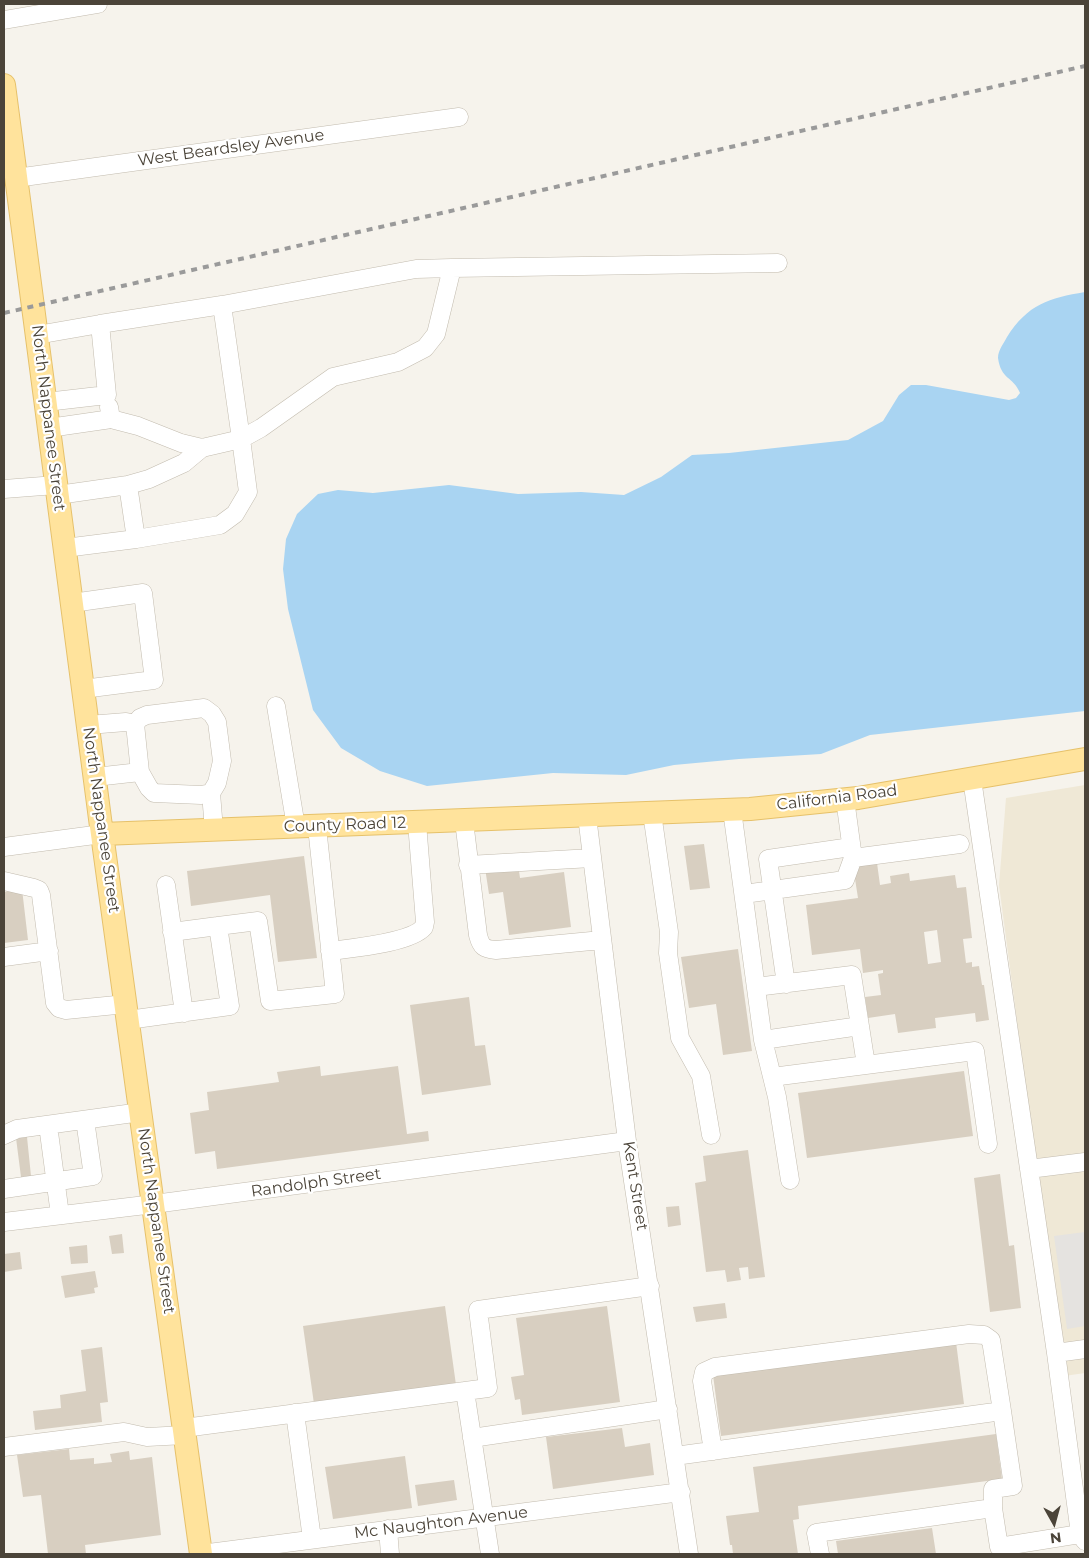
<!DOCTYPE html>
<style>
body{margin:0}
#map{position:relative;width:1089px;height:1558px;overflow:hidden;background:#f6f3ec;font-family:Montserrat,sans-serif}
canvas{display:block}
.frame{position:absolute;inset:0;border:5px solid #4b4439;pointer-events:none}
.north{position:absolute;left:1029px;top:1498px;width:50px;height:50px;-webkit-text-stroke:4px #fff;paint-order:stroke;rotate:173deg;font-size:14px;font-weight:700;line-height:20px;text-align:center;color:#4b4439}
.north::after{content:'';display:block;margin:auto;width:18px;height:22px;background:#4b4439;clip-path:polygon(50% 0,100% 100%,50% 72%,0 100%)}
</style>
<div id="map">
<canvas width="1089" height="1558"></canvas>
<div class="frame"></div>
<div class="north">N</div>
</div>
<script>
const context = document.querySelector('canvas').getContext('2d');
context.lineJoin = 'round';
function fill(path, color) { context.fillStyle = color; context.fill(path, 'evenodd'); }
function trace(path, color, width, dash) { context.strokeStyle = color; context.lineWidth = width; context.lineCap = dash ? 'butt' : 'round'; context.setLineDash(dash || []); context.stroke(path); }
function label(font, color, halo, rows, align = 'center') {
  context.font = font + ' Montserrat,sans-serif'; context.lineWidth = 4.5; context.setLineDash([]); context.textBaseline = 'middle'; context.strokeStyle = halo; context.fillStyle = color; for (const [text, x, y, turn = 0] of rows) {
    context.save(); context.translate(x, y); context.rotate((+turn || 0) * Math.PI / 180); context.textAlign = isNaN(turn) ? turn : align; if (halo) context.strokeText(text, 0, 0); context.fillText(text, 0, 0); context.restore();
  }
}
fill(new Path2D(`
 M1085,785V1373L1064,1376L999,885L1006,798Z`), '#efe8d6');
fill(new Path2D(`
 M1085,1232V1326L1067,1329L1054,1236Z`), '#e5e3e0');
fill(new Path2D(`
 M1085,292V711L870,735L821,754L739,759L674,765L626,775L553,773L427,786L380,771L341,748L313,710L288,609L283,569L286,539L297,514L318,494L338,490L373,493L449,485L518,494L581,492L624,495L661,477L692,455L729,453L848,440L883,421L899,395L911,385H926L1009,400L1016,398L1020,393C1013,376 1001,380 998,358C998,350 1004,343 1007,337C1028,304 1049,298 1085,292Z`), '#a9d4f2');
fill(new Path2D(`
 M704,844L710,888L690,890L684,846Z
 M304,856L317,958L278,962L270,895L191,906L187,871Z
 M877,863L880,885L891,883L890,876L909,873L910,881L955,875L957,888L966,887L972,938L963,939L966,963L972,962V967L979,966L982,985H984L989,1020L976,1022L975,1013L935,1018L936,1028L898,1033L895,1014L868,1018L865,997L881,995L878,974L883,973V970L863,973L860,949L812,955L806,905L858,898L853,866ZM937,930L941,962L928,964L924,932Z
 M518,864L520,878L564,872L571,927L509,935L503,892L489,894L485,868Z
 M22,889L28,940L4,943V892Z
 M738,949L752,1051L723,1055L716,1004L689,1008L681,957Z
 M469,997L475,1046L485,1045L491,1085L422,1095L410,1005Z
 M320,1066L321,1076L398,1066L407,1134L428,1131L429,1141L217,1169L215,1151L195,1154L190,1113L209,1110L207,1092L279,1082L277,1072Z
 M964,1071L973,1136L807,1158L798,1093Z
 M27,1137L31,1176L21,1177L16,1138Z
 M748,1150L765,1277L749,1279L748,1267L739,1268L741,1280L727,1282L725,1270L706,1272L695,1183L706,1181L703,1156Z
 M1000,1174L1009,1246L1014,1245L1021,1308L990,1312L974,1178Z
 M679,1206L681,1225L668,1227L666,1207Z
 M122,1234L124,1253L112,1254L109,1236Z
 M87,1245L88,1263L71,1264L69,1247Z
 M20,1252L22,1269L4,1272V1254Z
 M95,1271L98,1287L94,1288L95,1293L65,1298L61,1276Z
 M725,1303L727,1318L696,1322L693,1307Z
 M445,1306L456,1385L314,1404L303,1326Z
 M607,1306L620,1402L522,1415L520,1399L515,1400L511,1377L524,1375L516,1318Z
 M956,1342L964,1404L721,1436L713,1375Z
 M102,1347L108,1402L100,1403L102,1422L35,1430L33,1411L61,1408L60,1395L86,1391L81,1350Z
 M622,1428L625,1447L650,1443L654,1475L553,1489L546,1437Z
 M996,1434L1002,1479L798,1506L799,1519L793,1520L798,1554H733L732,1545H730L726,1516L759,1512L753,1467Z
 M69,1449L70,1460L94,1458V1464L112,1462L110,1454L129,1451L130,1460L152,1457L161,1535L85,1545L86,1554H48L41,1495L23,1497L17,1455Z
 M405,1456L412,1508L333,1519L325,1467Z
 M454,1480L457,1500L418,1506L415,1485Z
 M932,1528L936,1554H838L836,1541Z`), '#d8cfc1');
const minor = new Path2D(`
 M4,20L98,4
 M16,178L459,117
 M452,268L778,263
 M100,324L222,305L241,439L202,448L181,443L138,426L111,419
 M37,335L100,324L107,395L46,402
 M49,428L111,419L109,407
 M128,485L149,479L184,463L202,448
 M4,489L56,485
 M58,495L128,485L136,539L65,548
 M136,539L220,525L235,514L248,492L241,439L261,428L333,377L398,362L425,348L436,334L452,268L416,269L222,305
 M72,603L143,593L154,680L83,689
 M276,706L296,827
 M135,724L140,772
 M88,725L126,722L135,724L140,718L147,715L204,708L212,714L217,722L222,761L217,783L211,793L214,830
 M95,777L140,772L149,788L154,793L201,795L211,793
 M972,779L1056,1353L1085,1349
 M845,799L853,858L960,844
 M732,810L763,1040L777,1097L790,1180
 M652,813L669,932L668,953L680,1038L701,1076L711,1135
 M587,816L627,1141L689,1554
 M464,821L478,935C481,947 484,949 496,950L602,940
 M4,847L102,834
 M468,865L592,858
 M4,881L34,888L39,890L41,895L55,1003L59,1008L66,1010L126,1004
 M166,885L184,1013
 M744,894L845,880L853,858
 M172,932L218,926
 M330,951C352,948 411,943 424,927L425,922L417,823
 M4,957L49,951
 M786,984L768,859L851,847
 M756,987L852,975L866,1065
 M128,1020L230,1006L218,926L258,921L270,1001L335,994L317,827
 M763,1040L860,1026
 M772,1077L975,1051L988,1144
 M48,1125L60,1215
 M4,1135L17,1129L141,1112
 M1029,1169L1085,1162
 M4,1189L93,1176L85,1120
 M4,1222L154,1204L627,1141
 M1056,1353L1080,1534L1085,1541
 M465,1391L490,1554
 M295,1413L312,1539
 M184,1428L488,1388L478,1310L650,1286
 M472,1438L668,1409
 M4,1447L124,1432L147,1437L185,1435
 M713,1451L702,1381L704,1372L715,1367L969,1334L984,1335L991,1340L1002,1411
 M675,1456L1002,1411L1013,1486L993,1489V1508
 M388,1529L390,1554
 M201,1554L681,1492
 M820,1554L816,1533L993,1508L999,1547L1080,1534`);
const major = new Path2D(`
 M4,85L102,834L201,1554
 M102,834L750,809L858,798L1085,759`);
trace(minor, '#c2bbae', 19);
trace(major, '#e6c16a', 24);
trace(minor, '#fff', 18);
trace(major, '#ffe39c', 22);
trace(new Path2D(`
 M4,313L1085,66`), '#9a9a9a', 4, [6, 6]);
label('16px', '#4b4439', '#fff', [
 ["West Beardsley Avenue",231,148,-8],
 ["North Nappanee Street",48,418,83],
 ["California Road",837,798,-7],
 ["North Nappanee Street",101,820,82],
 ["County Road 12",345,825,-2],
 ["Randolph Street",316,1183,-8],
 ["Kent Street",635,1186,81],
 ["North Nappanee Street",156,1221,82],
 ["Mc Naughton Avenue",441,1523,-7]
]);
</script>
